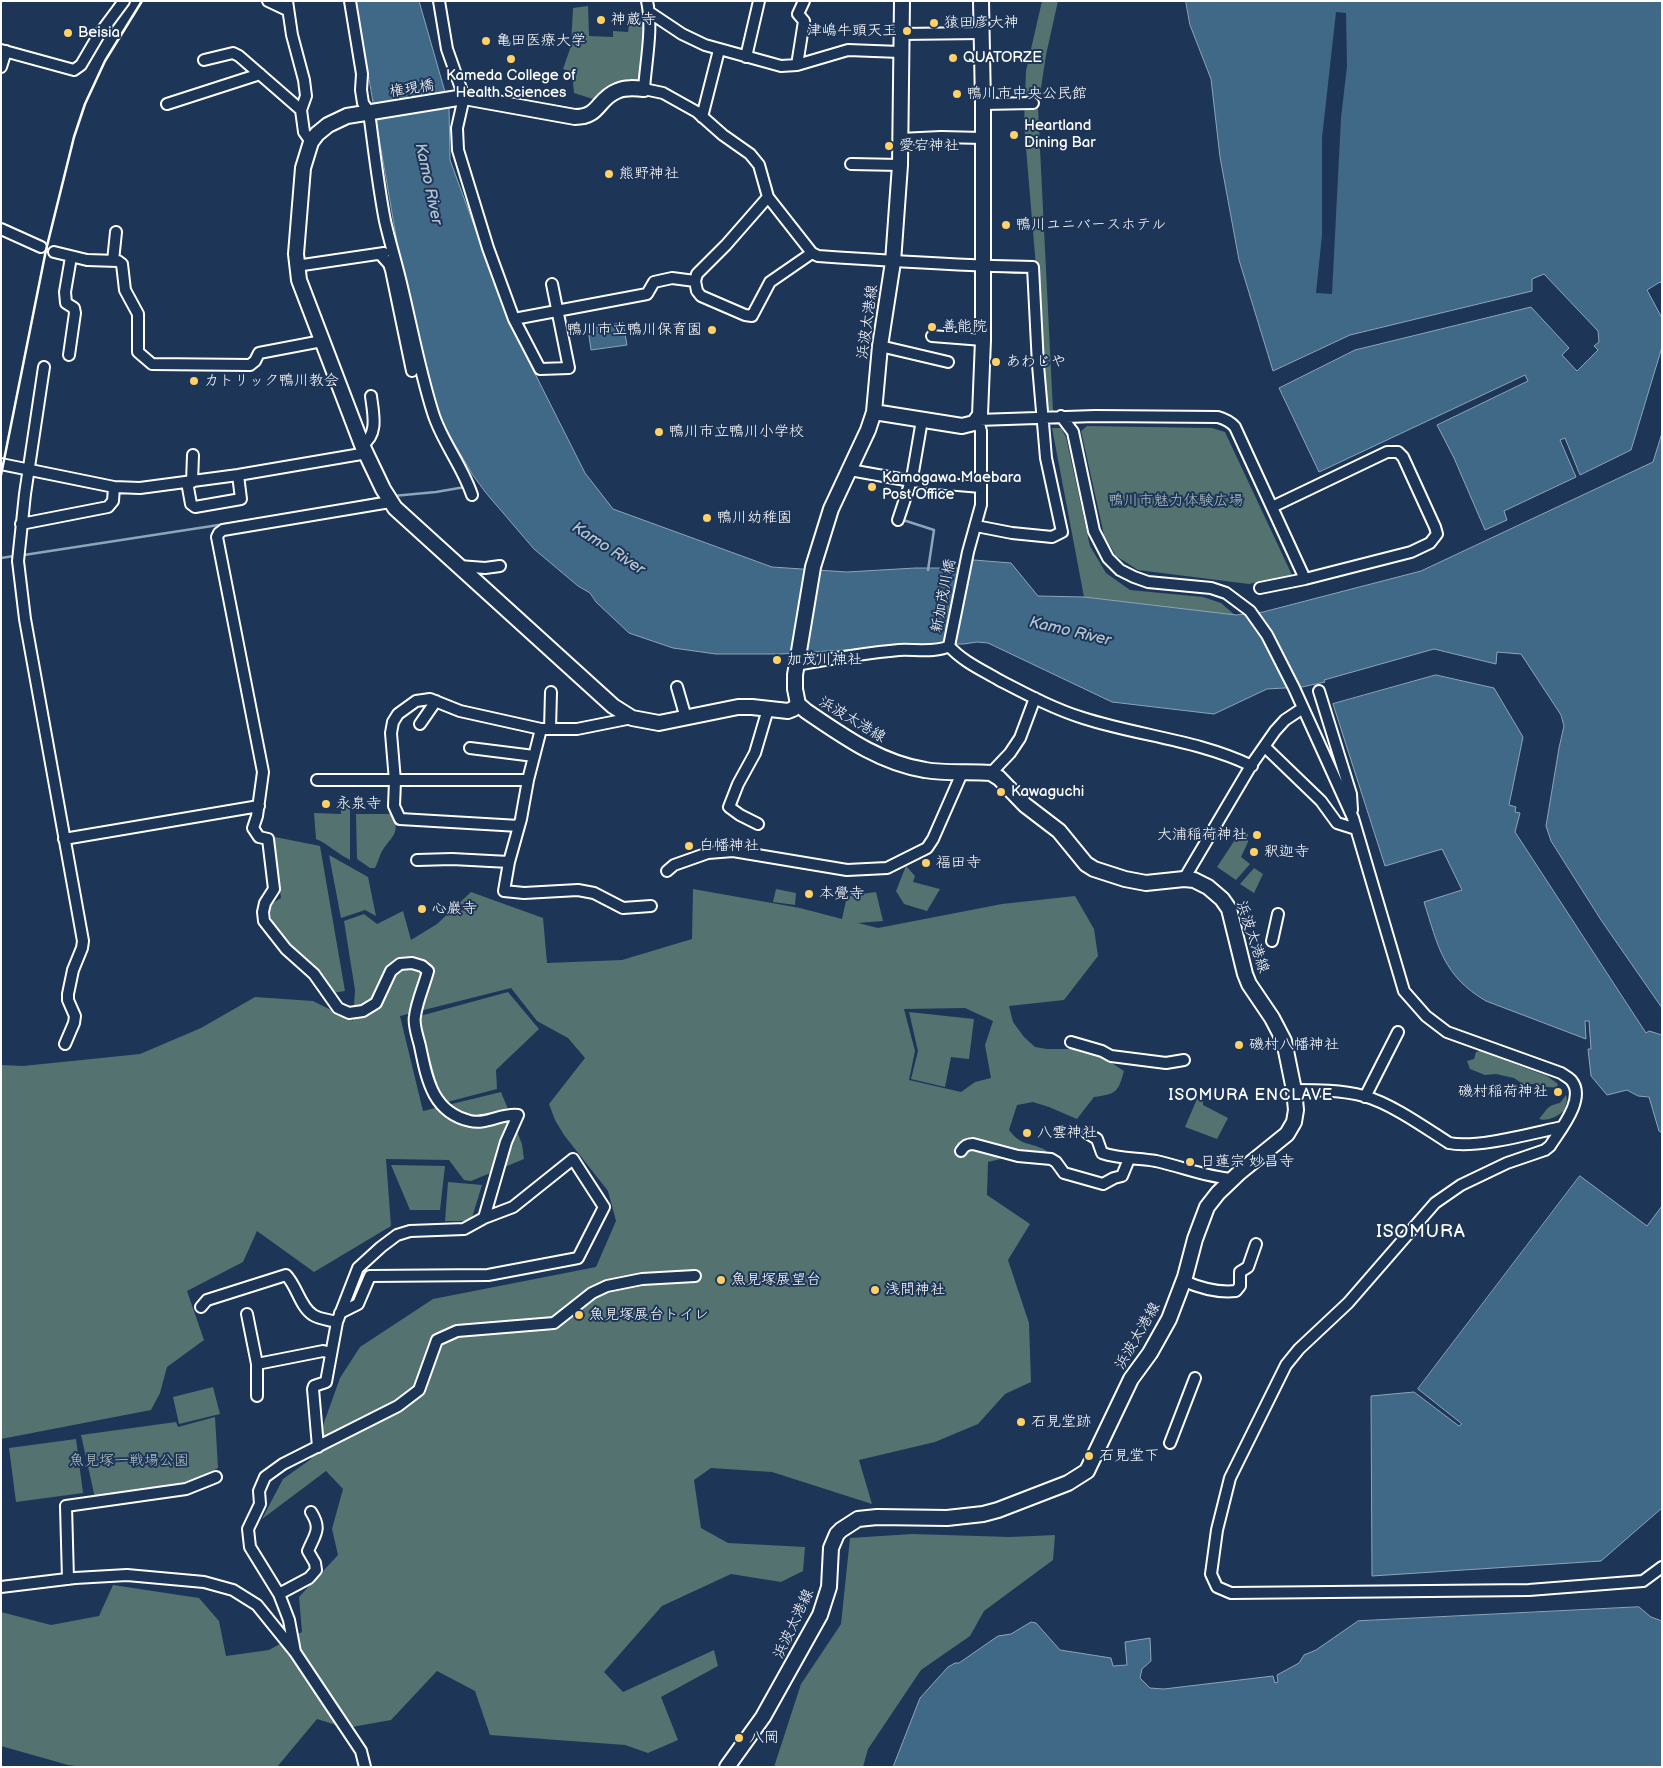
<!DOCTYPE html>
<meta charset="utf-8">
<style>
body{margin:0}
#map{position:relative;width:1663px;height:1768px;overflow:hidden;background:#1d3557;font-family:"Balsamiq Sans",sans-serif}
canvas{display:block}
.frame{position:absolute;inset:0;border:2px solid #fff;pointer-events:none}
</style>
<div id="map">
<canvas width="1663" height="1768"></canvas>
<div class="frame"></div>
</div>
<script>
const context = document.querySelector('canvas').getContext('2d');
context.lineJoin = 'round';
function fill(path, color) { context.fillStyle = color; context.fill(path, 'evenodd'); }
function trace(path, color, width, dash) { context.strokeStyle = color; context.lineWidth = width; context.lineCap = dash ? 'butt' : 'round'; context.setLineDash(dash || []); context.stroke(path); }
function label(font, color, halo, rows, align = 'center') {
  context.font = font + ' "Balsamiq Sans","Klee One",sans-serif'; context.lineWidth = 4; context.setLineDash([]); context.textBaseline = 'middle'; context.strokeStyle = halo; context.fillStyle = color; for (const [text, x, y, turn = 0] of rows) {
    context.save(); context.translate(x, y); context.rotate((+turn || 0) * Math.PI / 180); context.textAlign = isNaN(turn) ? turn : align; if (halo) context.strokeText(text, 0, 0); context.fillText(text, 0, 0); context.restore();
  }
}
fill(new Path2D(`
 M1042,1H1058L1046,55L1038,108L1053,411L1045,409L1036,267L1024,124L1026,71Z
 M588,6L589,36L613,37V31L628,32L630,18L645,17L643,79L637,85C618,83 609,84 596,100L574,93L572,72L563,69L571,46L573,8Z
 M1087,426L1212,428L1225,432L1292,575L1249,584L1138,570L1116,556L1104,535L1081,431Z
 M1052,428H1061L1066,437L1090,546L1106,573L1130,590L1203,597L1221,603L1236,616L1084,597Z
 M341,806H350V860C338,854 328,844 316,839L314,813L341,814Z
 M356,814H393C401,835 390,837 381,853C379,858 377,864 375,868H370L357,859Z
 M1240,832L1248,834V842L1241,857L1250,864L1236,880L1217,867Z
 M275,837L320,846L345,991L332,993L325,978L290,946L272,923L269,905L281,898L275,852Z
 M329,855L368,877L376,916L365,910L341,918Z
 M906,866L915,876L913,882L940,889L927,911L904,904L896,891Z
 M1254,868L1263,874L1254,893L1240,884Z
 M693,889L800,908L842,919L847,896L876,892L883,921L858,923L878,928L1002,904L1075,896L1094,929L1098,956L1064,1000L1009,1006L1013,1022L1024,1037L1035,1047L1047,1049H1078L1101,1056L1124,1071C1118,1093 1116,1094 1094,1097L1077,1119L1049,1107L1033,1102L1017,1105L1009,1130C1023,1148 1030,1141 1047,1151L1042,1153L1029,1152L988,1162L987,1195L1030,1224L1008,1260L1029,1323L1031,1382L1005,1394L978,1424L935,1442L859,1460L872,1504L772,1472L711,1468L694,1480L701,1528L728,1543L805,1547L803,1571L781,1582L731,1574L662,1606L604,1672L623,1692L714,1650L718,1666L661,1697L678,1740L648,1753L625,1745L490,1735L475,1691L437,1671L391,1720L346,1728L317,1719L277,1767H83L68,1765L1,1746V1612L51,1625L99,1616L113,1585L199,1598L219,1621L226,1656L269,1650L302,1632L299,1597L338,1555L332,1529L343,1489L326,1471L262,1519L283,1479L311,1459L340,1378L360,1347L433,1299L596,1267L616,1221L608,1191L564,1135L555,1120L549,1104L585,1058L568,1038L537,1021L511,988L400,1016L423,1111L501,1092L522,1144L524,1159L471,1181L464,1180L449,1160L386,1159L391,1226L314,1272L257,1231L243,1262L187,1291L204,1340L167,1367L160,1393L151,1410L1,1439V1065L23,1066L140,1054L201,1028L255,997L313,1001L353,1021L355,990L344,921L364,914L377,924L403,911L411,940L437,924L471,892L543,918L547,963L622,960L692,939ZM965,1008L993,1021L985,1045L991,1078L975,1082L961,1092L909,1080L915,1051L904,1009Z
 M776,889L796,893L795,905L773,902Z
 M508,992L539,1029L496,1070L497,1089L447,1102L437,1087L419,1026L420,1016Z
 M909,1012L974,1019L969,1059L951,1057L945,1087L911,1079L918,1051Z
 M1480,1051L1547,1076L1558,1084L1557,1087C1547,1089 1540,1083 1530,1084L1527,1087L1514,1078L1496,1074L1485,1075L1470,1069L1467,1061L1474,1059L1476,1052Z
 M1566,1095L1567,1100L1564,1111C1558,1116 1547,1122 1539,1119C1548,1109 1546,1106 1560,1103Z
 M1197,1099L1203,1101V1105L1228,1118L1217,1139L1185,1127Z
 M391,1165L445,1166L440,1210H410Z
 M448,1182L482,1185L471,1221H445Z
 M213,1387L220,1414L179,1424L173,1397Z
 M215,1417L218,1468L185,1485L95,1498L81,1435L176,1422L178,1427Z
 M76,1439L83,1493L16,1502L9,1448Z
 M912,1534L1010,1537L1055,1535L1053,1560L984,1611L970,1636L921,1670L868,1749L863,1767H774L801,1684L841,1624L850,1538Z`), '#547270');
const water = new Path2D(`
 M356,1H419L449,106L450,160L511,326L585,473L613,509L772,567L847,572L915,568H959L974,560L1011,563L1038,596L1084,597L1236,615L1263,612L1421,571L1653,462L1662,433V1008L1601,920L1551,841L1546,826L1559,748L1564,726L1561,715L1521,654L1497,652L1496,664L1434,649L1324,680L1325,682L1302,687L1267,689L1214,714L1112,702L988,643L977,642L964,644H939L781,654H716L673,648L629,633L596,602L590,593L578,586L534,549L486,493L472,474L438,415L412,329Z
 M1186,1H1662V284L1660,282L1647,290L1662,318V347L1631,450L1580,475L1565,438L1560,440L1576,477L1504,511L1507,520L1485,530L1454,458L1437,425L1528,381L1525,375L1319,472L1279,388L1355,350L1531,307L1569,348L1562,355L1577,371L1598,350L1594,346L1599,342L1598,331L1544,274L1532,279V291L1350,335L1273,371L1239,260L1220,157L1211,79L1190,25Z
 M623,323L627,345L591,350L588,329Z
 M1436,675L1494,688L1523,737L1509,805L1516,807L1515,812L1520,813L1515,832L1646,1033L1649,1031L1662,1035V1133L1659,1131L1649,1097L1638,1096L1627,1090L1607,1095L1591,1076L1588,1049H1591L1589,1021H1585L1586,1039L1486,1001C1443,976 1438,946 1424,902L1462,890L1442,849L1385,866L1333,704Z
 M1580,1176L1647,1226L1662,1206V1508L1601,1561L1372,1576L1371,1396L1414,1392L1459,1426L1462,1424L1418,1389Z
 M1639,1607L1651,1617L1662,1621V1767H893L920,1698L948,1667L955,1663H959L998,1636L1011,1634L1031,1622L1036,1623L1060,1650L1111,1658L1113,1666L1127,1665L1125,1642L1150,1638L1151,1661L1142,1669L1140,1678L1150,1688L1164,1689L1273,1676L1275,1683L1278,1682L1277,1675L1299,1663L1304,1655L1316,1650L1358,1621Z`);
fill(water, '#406988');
trace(water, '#8ca5b8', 1);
fill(new Path2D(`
 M1336,12L1346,13L1347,66L1341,118L1332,294L1316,293L1322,235V138Z`), '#1d3557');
trace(new Path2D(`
 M393,496L436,492L465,487
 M347,504L383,497
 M903,520L934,530L928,570
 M24,555L277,516
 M1,558L14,556`), '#8ca5b8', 2.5);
const street = new Path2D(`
 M268,1L287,10
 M287,1L292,35L304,80L306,96L301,110
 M350,1L362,74L361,90L363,103L369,112C374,149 378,185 385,221C390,243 397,265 402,287C412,329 420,372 433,413C442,442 462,465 472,495
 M439,1L447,49L464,97L457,128L458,150L488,248L514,319L540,369L569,368L552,284
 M647,1C653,29 646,60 644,89L663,93L697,112L723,135L750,154L759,165L768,197L812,253L818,256C890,261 961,266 1033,267L1038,365L1046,458L1062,532L1052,537L1012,533L976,526
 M649,12L682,34L705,45L781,66L797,65L848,50L900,52
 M901,34L982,33
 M1,50L74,70L81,65L98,36L124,1
 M746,57L759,1
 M204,60L233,53L239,56L301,110L304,132L311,142
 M797,65L804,21L798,14L804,1
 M1,67L6,51
 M167,104L260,74
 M983,104L1033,103
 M702,117L719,50
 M900,139L941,137L983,138
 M851,164L900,165
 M768,197L726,245L697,274L695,281L697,291L701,296L745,315L752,316L770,282L812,253
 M1,229L41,247
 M54,252L87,260L118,261L122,264L125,290L138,314V352L152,364L250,365L255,361L259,353L322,341
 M380,254L389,264L391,270L412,371
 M113,261L116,232
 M296,266L384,253
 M514,319L647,294L654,282L672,278L695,281
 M932,336L983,340
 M880,346L948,362
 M69,355L75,313L74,308L66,303L65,292L71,257
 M44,367L25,494L18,561L25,619L83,941L82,948L73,970L68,994V1000L75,1016L74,1023L65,1044
 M1061,416L1073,432L1094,531L1108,558L1120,570L1134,577L1148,582L1211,588L1226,593L1250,611L1267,635L1294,688L1353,818L1404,991L1426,1016L1447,1032L1561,1073C1564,1075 1568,1077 1571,1080C1587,1098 1560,1130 1550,1146L1545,1150L1507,1163L1461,1185L1435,1203L1348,1303L1299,1349L1286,1365L1230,1478L1217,1530L1211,1574L1217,1587L1231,1593L1529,1590L1643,1581L1662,1567
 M362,445C379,435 373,413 371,396
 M1,464L114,487L140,488L238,475L367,453
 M850,470L911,481L981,487
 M187,482L191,504L195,507L241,499L238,475
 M192,482L193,455
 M898,520L912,478L922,420
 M21,524L108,507L113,501L114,487
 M459,566L485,568L500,566
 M1260,588L1305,579L1411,552L1430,543L1437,534L1435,527L1403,457L1398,452H1387L1272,507
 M796,665C830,659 864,653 899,650C913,649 937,653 949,646
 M677,687L686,718
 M1319,691L1351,794L1352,810
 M420,724L436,701
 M541,729L528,780L521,819L509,862L504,891L524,893L578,890L594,893L623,908L651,906
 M550,729L551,692
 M1265,747L1321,801L1337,823L1356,829
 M470,748L534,756
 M1252,766C1198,740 1139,736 1083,718C1054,709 1026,694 999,680C982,670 962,661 949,646L968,552L981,505V431L978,420L1095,416L1218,417C1225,419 1230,421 1235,427L1305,579
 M991,773L1010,753L1020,738L1035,698
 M317,780H528
 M758,824L740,815L729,807L738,784L755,753L768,709
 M519,826L400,819L394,806L395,781L391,733L393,722L398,714L416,701L430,699L460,711L541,729H577L632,718
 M64,839L259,806
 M417,860L452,859L509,862
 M667,871L674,865L708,853L733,851L847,870L887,868L927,848L933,839L962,773
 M1184,879L1252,764L1275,731L1285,720L1303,708
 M1272,941L1278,914
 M1071,1042L1102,1051L1111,1056L1166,1063L1184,1060
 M1294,1090C1317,1090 1341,1090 1364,1096C1392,1104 1424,1127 1449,1143C1476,1149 1533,1133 1562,1127
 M1365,1097L1398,1032
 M1087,1133L1097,1139L1102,1153C1120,1159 1138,1158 1156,1161C1183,1167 1206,1177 1233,1179
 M961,1151C964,1146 967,1144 973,1144L1018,1156L1051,1159L1056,1162L1064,1173L1103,1184L1114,1178L1122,1176L1129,1159
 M1184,1281C1200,1288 1218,1293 1236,1291L1240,1286V1272L1248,1267L1256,1244
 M201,1307L207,1300L286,1275C297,1286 300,1307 313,1315C319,1319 329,1320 337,1322
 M340,1313L358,1304L370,1276L488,1275L578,1258L604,1207L573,1159L513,1207L484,1218
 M247,1314L257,1364L323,1351L331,1353
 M257,1364V1396
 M1170,1443L1195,1378
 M318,1447L313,1389L314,1386L326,1382L337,1322L358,1268L381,1247L397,1235L410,1231L464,1229L484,1218L506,1142L518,1115C501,1113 487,1125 470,1121C432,1112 427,1079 420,1046C418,1037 413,1025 415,1016C417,1001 424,986 428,971L422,966L412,963L400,964L391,971L376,1003L363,1011L349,1013L338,1008L314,974L286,949L264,921L263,912L265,903L274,889L268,839L259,837L253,828L257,816L263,772L217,537L219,533L223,530L390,502
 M68,1579L66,1506L186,1489L216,1477
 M1,1587L75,1578L127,1575L204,1582L233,1590L257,1605L295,1652L361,1751L365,1767
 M279,1594L309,1578L316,1570L315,1563L308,1551C315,1534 322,1529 311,1512
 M295,1652L289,1620L279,1594L250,1547L248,1529L260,1504L259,1491L265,1477L283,1464L398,1406L419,1390L437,1340L457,1331L554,1323L592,1293L607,1286L642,1279L695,1276`);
const secondary = new Path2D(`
 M644,89C635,88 625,87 617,91C597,99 600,117 575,117L464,97L347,116L328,125L317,134L311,142L303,168L296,254L299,280L362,445L383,489L395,508L613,706L632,718L659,723L738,707H752L788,711L793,709L798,704
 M874,412L962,426L974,423L980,415L983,340V104L981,1
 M727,1767L763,1717L820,1615L829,1587L831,1548L837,1534L841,1530L858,1519L877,1517L947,1518L983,1514L998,1510L1068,1483L1087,1471L1131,1379L1150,1353L1169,1319L1185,1277L1195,1239L1207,1207L1218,1193L1240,1172L1287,1134L1294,1122L1296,1110L1294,1090L1284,1041L1272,1018L1249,984L1245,974L1229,909L1222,899L1208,887L1194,880L1184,879L1146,883L1125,879L1094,869L1086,864L1059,831L1025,805L999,778L991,773C969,771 947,774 925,770C880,763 843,736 806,711L798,704L795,689V675L813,567L831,509L868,430L874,412L880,346L893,262L900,165L902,1`);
trace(street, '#fff', 14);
trace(secondary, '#fff', 18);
trace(street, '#1d3557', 10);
trace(secondary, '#1d3557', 14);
trace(new Path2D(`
 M1,475L46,250L74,137L85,104L105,61L142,1`), '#fff', 2.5);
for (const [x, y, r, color] of [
 [601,20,5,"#ffd166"],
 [934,23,5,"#ffd166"],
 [907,31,5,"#ffd166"],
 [68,33,5,"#ffd166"],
 [486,41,5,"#ffd166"],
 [953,58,5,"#ffd166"],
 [511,59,5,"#ffd166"],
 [957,94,5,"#ffd166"],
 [1014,135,5,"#ffd166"],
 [889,146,5,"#ffd166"],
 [609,174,5,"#ffd166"],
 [1006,225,5,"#ffd166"],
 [932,327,5,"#ffd166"],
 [712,330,5,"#ffd166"],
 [996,362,5,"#ffd166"],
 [194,381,5,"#ffd166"],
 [659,432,5,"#ffd166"],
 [872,487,5,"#ffd166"],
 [707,518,5,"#ffd166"],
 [777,660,5,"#ffd166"],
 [1001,792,5,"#ffd166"],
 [326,804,5,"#ffd166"],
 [1257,835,5,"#ffd166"],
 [689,846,5,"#ffd166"],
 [1254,852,5,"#ffd166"],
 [926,863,5,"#ffd166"],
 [809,894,5,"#ffd166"],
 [422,909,5,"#ffd166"],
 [1239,1045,5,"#ffd166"],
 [1558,1092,5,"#ffd166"],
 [1027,1133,5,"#ffd166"],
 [1190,1162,5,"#ffd166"],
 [721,1280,5,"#ffd166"],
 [875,1290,5,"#ffd166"],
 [579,1315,5,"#ffd166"],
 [1021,1422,5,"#ffd166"],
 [1089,1456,5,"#ffd166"],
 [739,1738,5,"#ffd166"]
]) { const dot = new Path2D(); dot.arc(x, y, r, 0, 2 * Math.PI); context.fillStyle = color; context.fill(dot); trace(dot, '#1d3557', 2); }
label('15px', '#fff', '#1d3557', [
 ["神蔵寺",611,20],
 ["猿田彦大神",944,23],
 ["津嶋牛頭天王",897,31,"right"],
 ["Beisia",78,33],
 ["亀田医療大学",496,41],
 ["QUATORZE",963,58],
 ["Kameda College of",511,76,"center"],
 ["Health Sciences",511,93,"center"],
 ["鴨川市中央公民館",967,94],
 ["Heartland",1024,126],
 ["Dining Bar",1024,143],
 ["愛宕神社",899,146],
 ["熊野神社",619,174],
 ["鴨川ユニバースホテル",1016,225],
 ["善能院",942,327],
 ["鴨川市立鴨川保育園",702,330,"right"],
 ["あわじや",1006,362],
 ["カトリック鴨川教会",204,381],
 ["鴨川市立鴨川小学校",669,432],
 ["Kamogawa Maebara",882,478],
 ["Post Office",882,495],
 ["鴨川幼稚園",717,518],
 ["加茂川神社",787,660],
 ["Kawaguchi",1011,792],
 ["永泉寺",336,804],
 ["大浦稲荷神社",1247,835,"right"],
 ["白幡神社",699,846],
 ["釈迦寺",1264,852],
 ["福田寺",936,863],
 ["本覺寺",819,894],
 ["心巖寺",432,909],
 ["磯村八幡神社",1249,1045],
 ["磯村稲荷神社",1548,1092,"right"],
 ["八雲神社",1037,1133],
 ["日蓮宗 妙昌寺",1200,1162],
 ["魚見塚展望台",731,1280],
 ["浅間神社",885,1290],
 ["魚見塚展台トイレ",589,1315],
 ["石見堂跡",1031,1422],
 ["石見堂下",1099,1456],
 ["八岡",749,1738]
], 'left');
label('15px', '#fff', '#1d3557', [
 ["権現橋",412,89,-9],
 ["浜波太港線",868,322,-82],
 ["新加茂川橋",944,596,-79],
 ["浜波太港線",852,720,31],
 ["浜波太港線",1252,937,72],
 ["浜波太港線",1138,1336,-60],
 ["浜波太港線",794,1624,-65]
]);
label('15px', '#b2c0bf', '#1d3557', [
 ["鴨川市魅力体験広場",1176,501],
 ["魚見塚一戦場公園",129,1461]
]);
label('italic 16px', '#b3c3cf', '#1d3557', [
 ["Kamo River",428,184,78],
 ["Kamo River",608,549,33],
 ["Kamo River",1070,632,13]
]);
context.letterSpacing = '1px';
label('16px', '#fff', '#1d3557', [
 ["ISOMURA ENCLAVE",1251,1096]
]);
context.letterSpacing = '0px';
context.letterSpacing = '1px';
label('18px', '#fff', '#1d3557', [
 ["ISOMURA",1421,1232]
]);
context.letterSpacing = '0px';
</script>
